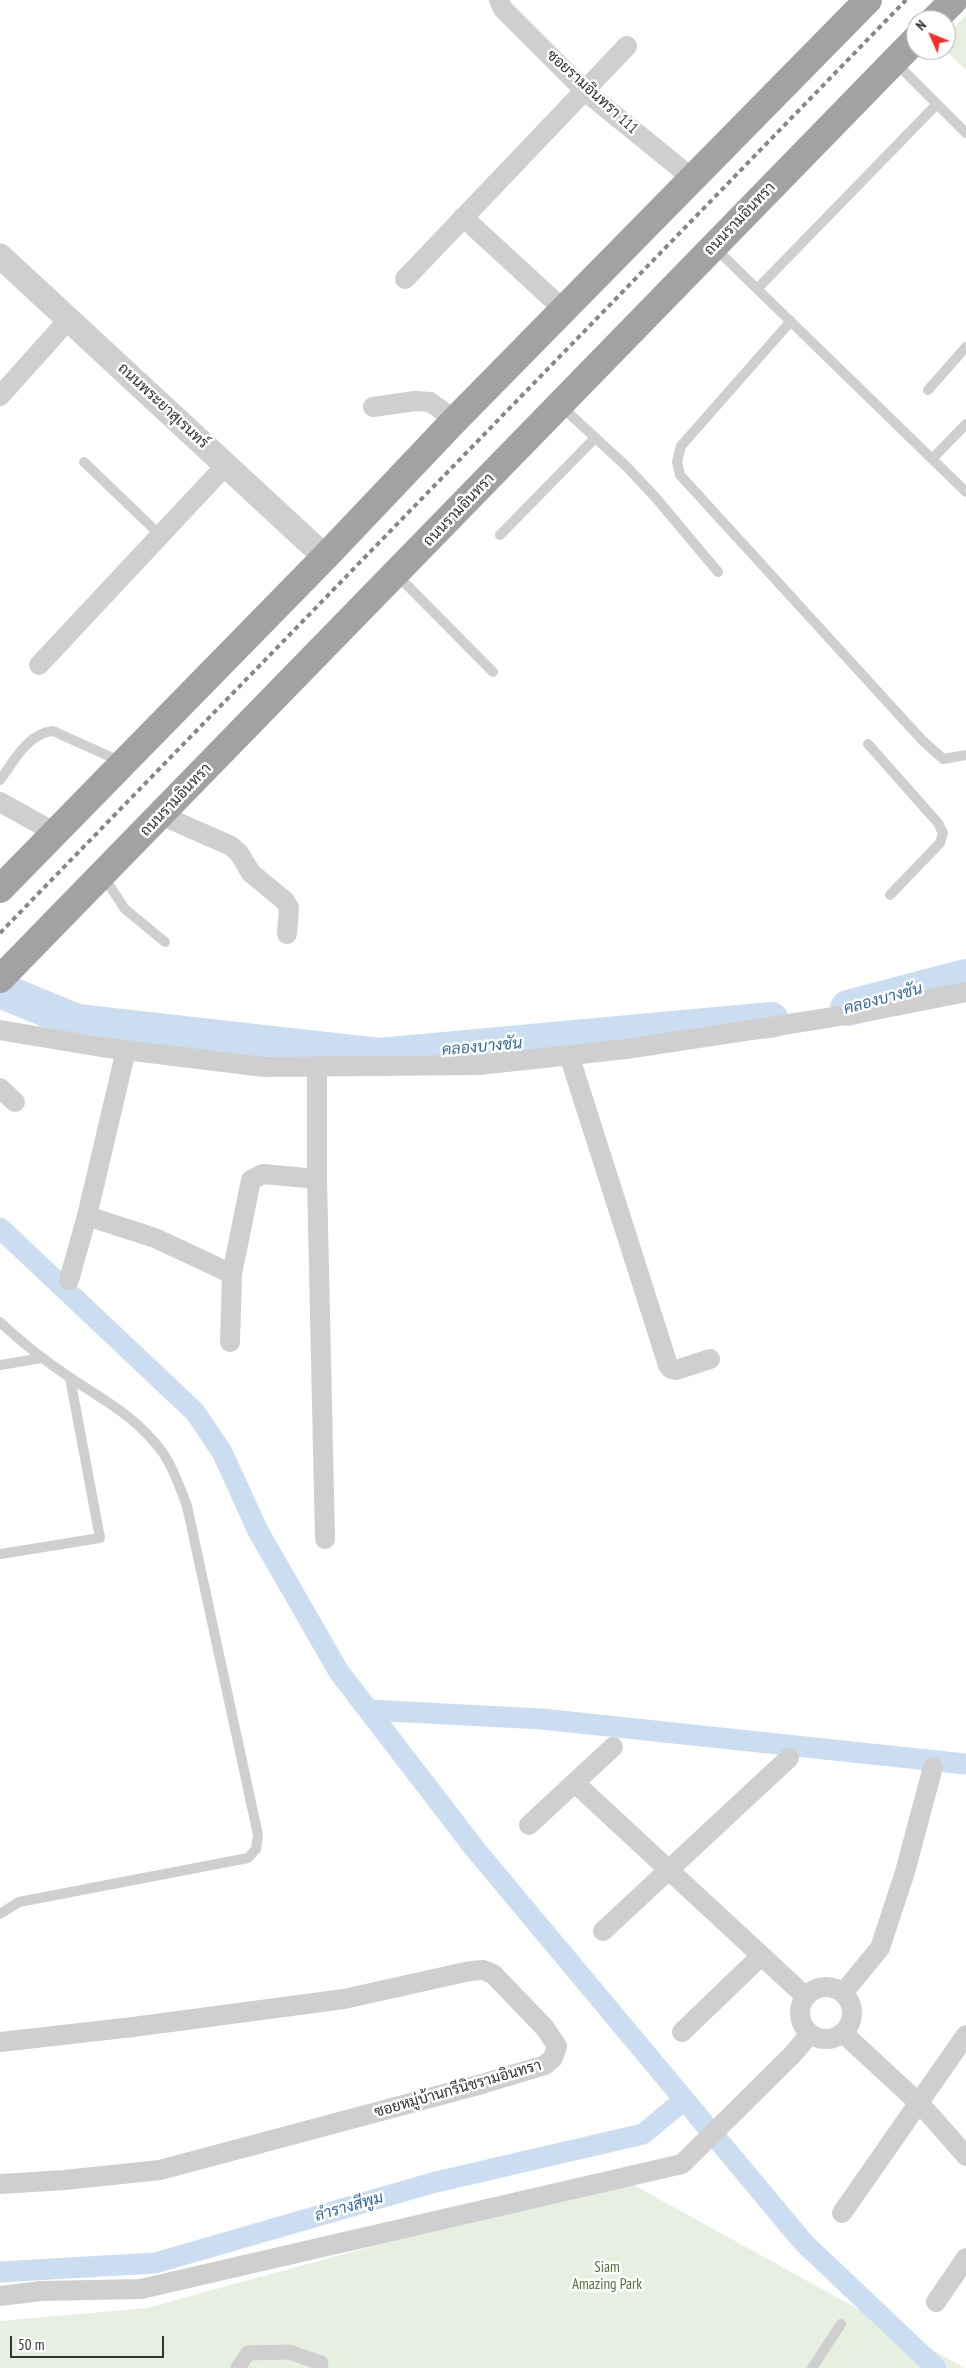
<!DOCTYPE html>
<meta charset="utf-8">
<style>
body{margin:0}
#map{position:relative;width:966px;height:2368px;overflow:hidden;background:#fff;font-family:"PT Sans Narrow",sans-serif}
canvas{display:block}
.north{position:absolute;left:906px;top:10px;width:50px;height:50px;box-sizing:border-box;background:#fff;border:1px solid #adadad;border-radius:50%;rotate:314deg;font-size:14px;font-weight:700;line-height:20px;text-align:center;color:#323232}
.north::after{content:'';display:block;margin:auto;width:18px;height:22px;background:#f72e27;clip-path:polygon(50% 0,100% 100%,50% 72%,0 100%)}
.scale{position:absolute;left:10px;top:2336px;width:154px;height:22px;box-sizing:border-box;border:2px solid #323232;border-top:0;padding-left:6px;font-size:15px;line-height:18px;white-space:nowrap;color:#323232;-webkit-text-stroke:4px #fff;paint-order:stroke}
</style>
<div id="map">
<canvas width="966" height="2368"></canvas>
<div class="north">N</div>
<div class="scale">50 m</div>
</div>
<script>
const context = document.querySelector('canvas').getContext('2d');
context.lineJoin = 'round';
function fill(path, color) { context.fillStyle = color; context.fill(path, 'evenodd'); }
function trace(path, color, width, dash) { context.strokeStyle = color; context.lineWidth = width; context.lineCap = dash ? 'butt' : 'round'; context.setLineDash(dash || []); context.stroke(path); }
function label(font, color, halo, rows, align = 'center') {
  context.font = font + ' "PT Sans Narrow",Sarabun,sans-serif'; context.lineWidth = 5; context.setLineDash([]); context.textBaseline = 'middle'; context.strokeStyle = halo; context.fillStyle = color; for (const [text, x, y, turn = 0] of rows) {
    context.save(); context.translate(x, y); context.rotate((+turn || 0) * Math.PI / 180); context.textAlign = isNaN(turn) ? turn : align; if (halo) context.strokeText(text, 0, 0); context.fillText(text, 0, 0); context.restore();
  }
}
fill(new Path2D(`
 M966,15V70L945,50L946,36Z
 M621,2178L965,2368H0V2321L147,2308Z`), '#e7f0e0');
trace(new Path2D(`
 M0,998L4,992
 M0,1228L195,1412L222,1452L258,1531L339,1672L475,1849L804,2243L936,2368
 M368,1710L542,1719L966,1764
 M0,2272L155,2263L432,2183L643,2134L684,2100`), '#cbdef1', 21);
trace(new Path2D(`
 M0,990L77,1022L379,1056L771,1020
 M848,1008L966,977`), '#cbdef1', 36);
trace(new Path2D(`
 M895,62L966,133
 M714,247L966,492
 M758,288L937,104
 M791,321L681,446L677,462L680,475L922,740L943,759L966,755
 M928,390L966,347
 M561,406L627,467L656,498L718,572
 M932,459L966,424
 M84,462L160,535
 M500,535L595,438
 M396,574L493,672
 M868,744L938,823L943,833L940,843L890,895
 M0,780C14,761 28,733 53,731L122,762
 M103,876L125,909L165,942
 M0,1322C21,1342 44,1360 69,1377C104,1400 137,1417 163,1453C174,1469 180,1488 187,1506L258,1835L256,1849L248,1858L19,1902L0,1914
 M0,1365L42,1358
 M0,1554L100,1538L70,1378
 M812,2368L841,2324`), '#cfcfcf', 10);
trace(new Path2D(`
 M238,2368L248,2353L289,2352L321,2363L320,2368`), '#cfcfcf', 15);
trace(new Path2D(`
 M499,0L503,9L585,91L692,178
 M463,217L564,310
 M405,279L627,46
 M0,396L69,319
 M373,407L415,401L430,402L455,420
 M39,665L226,465
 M0,802L54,832
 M161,815L231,846L239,853L251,873L285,901L289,908L287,934
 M0,1030L101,1047L264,1067L479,1065L626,1049L777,1026L870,1011L966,992
 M569,1055L668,1365L671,1369L676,1370L710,1359
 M317,1068V1179L325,1539
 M0,1088L15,1102
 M87,1216L155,1238L232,1274L230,1342
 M232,1274L251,1180L263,1174L317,1179
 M69,1280L87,1216L126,1050
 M575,1783L805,1996
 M529,1825L613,1747
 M603,1931L789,1758
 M800 2013a26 26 0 1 1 52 0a26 26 0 1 1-52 0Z
 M843,1993L880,1948L905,1872L933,1767
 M682,2032L761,1956
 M843,2033L922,2106L966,2156
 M0,2042L133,2027L344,1999L470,1971L483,1970L493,1974L545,2028L557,2046L553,2058L545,2065L482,2084L160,2170L65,2180L0,2184
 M842,2213L966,2035
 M0,2296L41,2291L141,2289L682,2164L793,2054L810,2034
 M936,2302L966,2258`), '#cfcfcf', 20);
trace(new Path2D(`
 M0,256L325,557`), '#cfcfcf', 25);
trace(new Path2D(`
 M934,20L954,0
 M0,889L325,557L455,420L868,0
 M0,979L916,39`), '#a2a2a2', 28);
trace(new Path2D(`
 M0,933L906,0`), '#878787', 4, [5, 4]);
label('15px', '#323232', '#fff', [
 ["ซอยรามอินทรา 111",592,92,42],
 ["ถนนรามอินทรา",740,219,-46],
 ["ถนนพระยาสุเรนทร์",163,406,43],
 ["ถนนรามอินทรา",459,510,-46],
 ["ถนนรามอินทรา",176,800,-46],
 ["ซอยหมู่บ้านกรีนิชรามอินทรา",458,2089,-16]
]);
label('15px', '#4f743a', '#fff', [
 ["Siam",607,2268],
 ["Amazing Park",607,2285]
]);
label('italic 16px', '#366b9f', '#fff', [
 ["คลองบางชัน",883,999,-15],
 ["คลองบางชัน",482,1047,-5],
 ["ลำรางสีพูม",349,2207,-16]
]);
</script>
